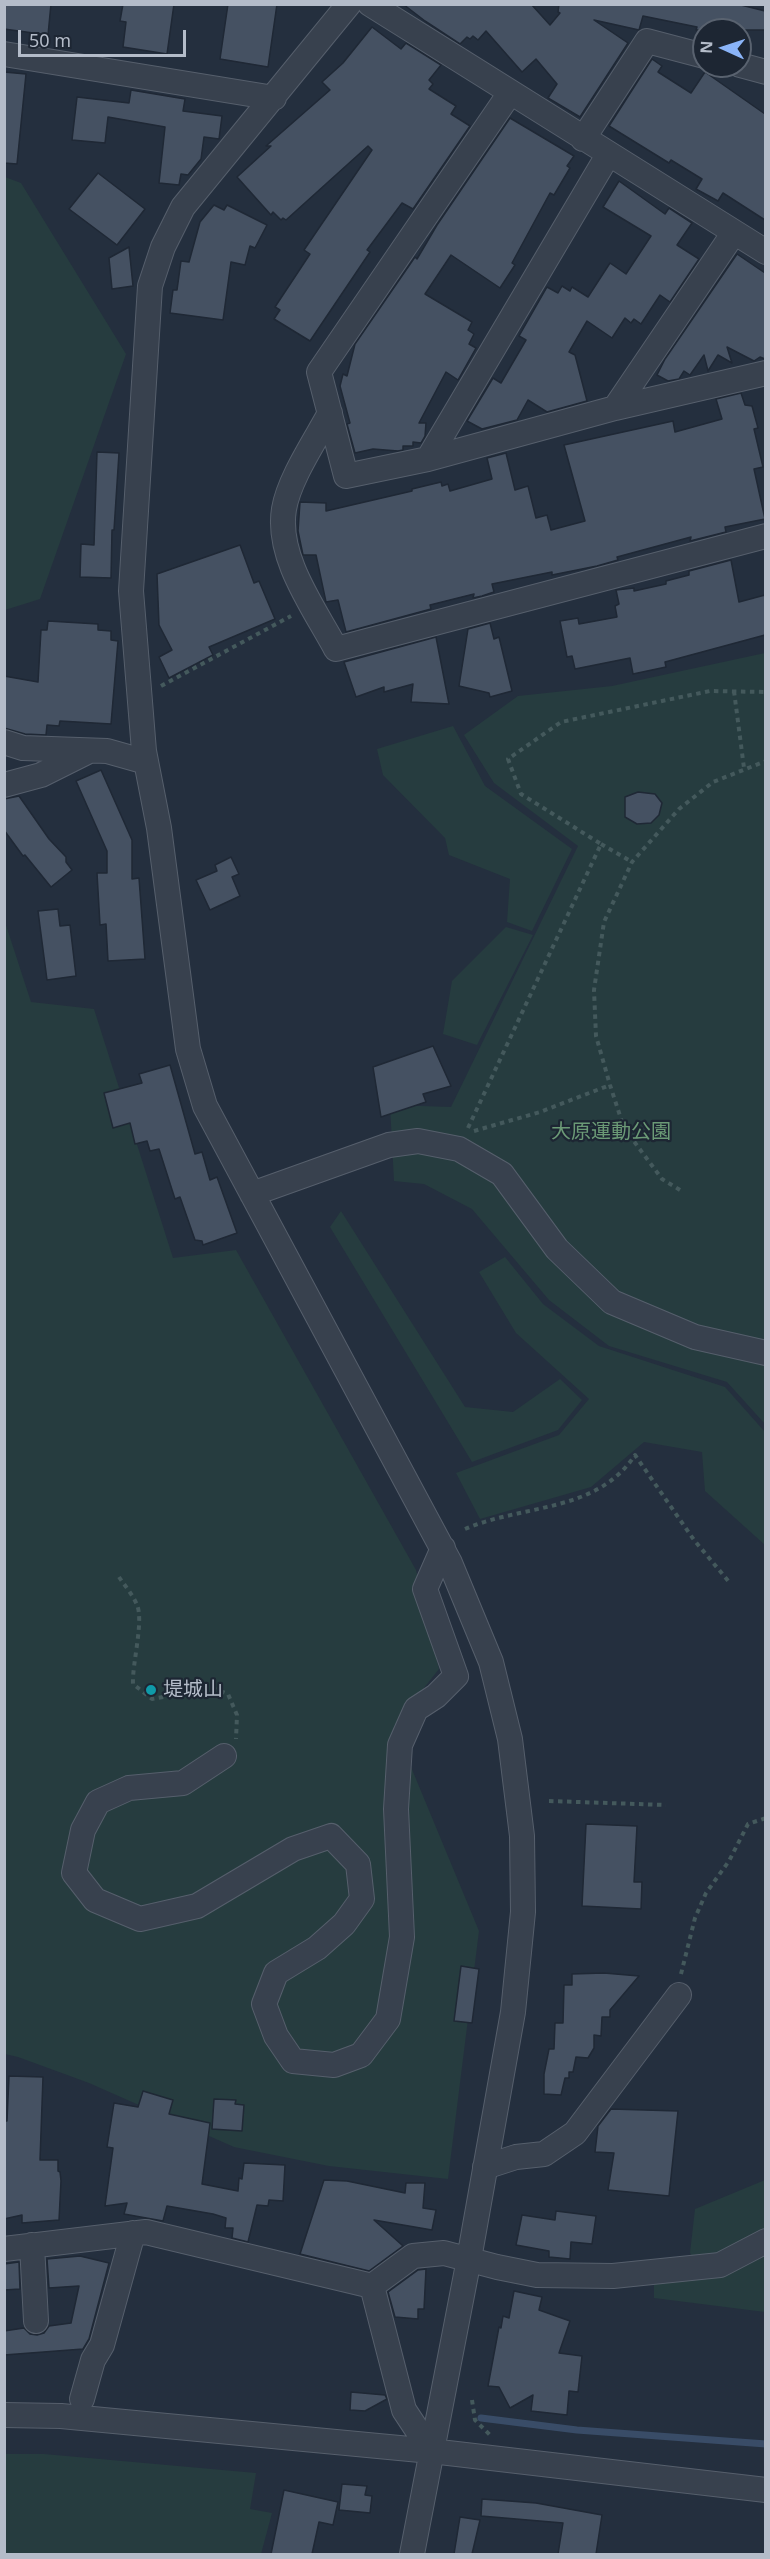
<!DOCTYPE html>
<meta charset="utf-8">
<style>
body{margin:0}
#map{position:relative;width:770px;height:2559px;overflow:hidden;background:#242f3e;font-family:"Noto Sans",sans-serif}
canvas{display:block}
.frame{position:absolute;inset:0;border:6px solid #b4bcc9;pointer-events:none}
.north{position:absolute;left:692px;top:18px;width:60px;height:60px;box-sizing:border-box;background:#1d2633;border:2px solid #59626f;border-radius:50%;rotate:273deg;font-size:16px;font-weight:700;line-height:24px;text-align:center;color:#b4bcc9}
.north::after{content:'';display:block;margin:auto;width:21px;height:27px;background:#8ab4f8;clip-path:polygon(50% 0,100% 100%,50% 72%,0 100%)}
.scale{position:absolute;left:18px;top:30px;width:168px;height:27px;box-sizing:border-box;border:3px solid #b4bcc9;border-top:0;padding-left:8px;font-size:18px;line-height:21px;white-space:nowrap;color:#b4bcc9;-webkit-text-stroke:4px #1d2633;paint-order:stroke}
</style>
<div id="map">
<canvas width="770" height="2559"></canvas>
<div class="frame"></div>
<div class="north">N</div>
<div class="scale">50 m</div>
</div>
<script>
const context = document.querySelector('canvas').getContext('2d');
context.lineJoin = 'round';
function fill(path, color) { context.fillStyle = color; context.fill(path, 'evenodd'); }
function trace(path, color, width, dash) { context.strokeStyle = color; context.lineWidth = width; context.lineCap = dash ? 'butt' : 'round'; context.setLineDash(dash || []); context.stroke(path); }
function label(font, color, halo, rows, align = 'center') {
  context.font = font + ' "Noto Sans","Noto Sans JP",sans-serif'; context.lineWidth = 4.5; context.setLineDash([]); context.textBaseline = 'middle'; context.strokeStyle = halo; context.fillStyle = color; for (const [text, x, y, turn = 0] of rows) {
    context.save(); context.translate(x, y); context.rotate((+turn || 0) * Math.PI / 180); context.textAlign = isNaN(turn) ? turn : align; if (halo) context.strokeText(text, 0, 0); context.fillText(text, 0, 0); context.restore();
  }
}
fill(new Path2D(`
 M5,177L21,183L126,354L40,599L5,610Z
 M765,653V1424L727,1382L609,1346L549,1300L472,1209L424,1184L394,1181L390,1105L451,1107L578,846L494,783L464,735L518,696L612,686Z
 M453,726L485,786L572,849L532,931L507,922L510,879L449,855L445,838L383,775L377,749Z
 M4,919L31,1002L94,1009L173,1258L236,1250L416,1570L439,1669L394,1726L479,1931L448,2179L329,2166L234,2147L89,2083L18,2057L5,2054Z
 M506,927L533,935L477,1045L443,1034L452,981Z
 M341,1211L465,1407L513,1412L560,1379L582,1400L558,1430L472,1462L330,1227Z
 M505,1257L543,1304L599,1346L725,1387L765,1432V1545L705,1491L702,1452L644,1442L591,1487L480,1519L456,1473L559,1435L589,1399L516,1333L479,1272Z
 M765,2180V2230L737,2249L695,2261L690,2253L695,2209Z
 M765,2254V2312L654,2298V2283L748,2265Z
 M5,2454H44L256,2473L250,2509L272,2513L261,2554H5Z`), '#263c3f');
trace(new Path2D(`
 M481,2418L577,2430L766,2444`), '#394c67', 7);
const building = new Path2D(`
 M4,4H51L48,35L4,29Z
 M123,4H174L167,54L123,47L126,22L120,21Z
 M228,4H277L268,67L220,59Z
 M403,4H531L550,25L560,13L558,12L559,4H737L765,11V30H696L697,27L643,16L639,30L594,20L628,43L580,117L548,98L557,84L536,59L522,72L486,31L478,40L473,36L470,39L467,37L460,44L425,21Z
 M372,27L401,49L406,43L441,65L429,80L433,84L429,89L456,106L451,114L470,126L413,209L402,203L367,250L370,252L310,341L274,319L280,310L275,307L310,254L304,250L372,150L368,146L286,220L283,218L281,220L273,212L271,215L237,177L271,146H266L330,90L322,82L343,63Z
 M652,59L662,66L658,72L691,93L705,72L765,114V220L723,193L718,201L696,189L702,179L671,160L669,163L609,126Z
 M4,72L26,74L17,164L4,163Z
 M131,90L185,99L183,111L222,116L219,139L204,137L201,159L188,175L181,174L179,185L159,183L165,127L108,117L105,143L72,140L77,97L129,103Z
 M510,118L574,156L567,166L570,168L554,195L550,193L512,263L515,265L500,288L451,255L425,294L472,322L468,330L474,334L469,344L476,348L458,380L446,372L419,423H426L425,436L421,443L413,442V446H403V450L398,451L373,449L355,453L347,424L350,423L340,386L343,374L347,376L355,344L415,257L417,259L437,225Z
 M98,173L145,209L117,245L69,209Z
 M619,181L665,214L669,208L692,223L677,245L699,259L670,302L660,295L641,324L634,319L631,323L625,318L612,338L587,321L569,352L575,355L587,401L547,412L528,400L517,420L482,429L467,421L493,378L501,383L526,340L519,336L547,287L558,293L562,286L570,291L572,287L588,297L610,263L626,274L651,236L603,207Z
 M214,205L224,210L227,205L267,225L255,248L250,246L245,265L231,262L223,320L170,313L173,290H177L181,261L189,262L200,222Z
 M129,247L133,286L112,289L109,258Z
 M737,254L765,273V359L760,357L754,361L727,347L732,363L718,355L708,371L704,355L690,375L684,371L679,379L668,381L657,375L665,359Z
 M741,393L745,405L752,406L758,428L754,429L763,467L754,469L765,519L725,527L726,532L690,541L691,537L617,557L618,560L597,566L552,575V572L492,584L494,592L482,596L473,598L474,594L430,605L431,609L346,632L338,600L326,602L316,555H303L298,531L300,502L326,503V511L412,491V489L441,482L442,486L448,484L450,491L492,479L487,458L506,453L515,490L528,486L536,518L547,515L551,530L585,521L564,445L673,421L675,432L722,419L716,399Z
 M97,452L119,453L114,530H112L111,578L80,577L81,544L94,545Z
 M240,545L254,583L259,581L275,619L209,647L213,655L169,678L159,657L172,650L159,625L157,574Z
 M731,560L739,602L765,595V635L665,662L666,667L633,674L630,658L575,669L572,656L567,657L560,621L578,618L579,624L617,617L615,606L619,604L616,590L634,588V591L666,584V581L689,575V571Z
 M48,621L98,624V630L111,631V640L118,641L111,724L60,721L59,726L47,725L46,735L25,734L4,728V676L38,682L41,630H47Z
 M490,623L494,639L499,637L512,691L490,697L489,693L459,686L468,629Z
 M436,637L449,704L411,702L413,684L384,692V687L356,697L344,662Z
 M101,770L132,840V879L139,878L145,959L108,961L106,924L100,925L97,873H107V851L76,781Z
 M638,792L655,794L662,803L659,815L651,823L637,824L625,817V797Z
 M19,796L49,839L66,857V862L72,870L51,887L25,855L23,856L4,830V799Z
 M231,857L239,874L232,877L240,896L210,910L196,880L217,871L215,865Z
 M58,909L60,926L70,925L76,976L47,980L38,911Z
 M433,1046L451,1086L423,1094L426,1102L381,1117L373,1067Z
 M170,1065L195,1154L202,1152L210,1180L217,1177L237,1233L203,1245L202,1241L195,1240L180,1197L175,1199L159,1149L150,1151L147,1141L135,1144L130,1123L113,1128L104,1093L142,1083L139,1074Z
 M586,1824L637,1826L634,1882H642L641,1909L582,1906Z
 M461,1966L479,1969L472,2023L454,2021Z
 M604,1973L639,1976L610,2010V2017H602L601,2036L594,2035V2048L588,2058L576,2057L573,2072H569V2078H565L561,2095L544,2094V2074L549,2049H554L555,2023H563L564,1985H572V1974Z
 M9,2076L43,2077L40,2160H58V2171L60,2172L61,2181L59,2220L22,2223V2215L4,2219V2121H7Z
 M143,2091L173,2100L169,2114L210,2123L202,2184L238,2191L239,2178L242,2179L244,2163L285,2165L283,2201L269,2200L268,2206L257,2205L248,2242L232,2238L233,2228H225L226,2218L213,2214L167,2206L163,2221L124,2214L127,2203L105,2206L113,2148L107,2147L114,2103L138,2107Z
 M214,2099L236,2100L235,2104L244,2105L242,2131L212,2129Z
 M611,2109L678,2111L669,2196L608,2190L614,2153L595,2152L598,2126Z
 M324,2180L347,2181L405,2193L406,2183H425L423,2208L436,2210L432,2230L374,2220L403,2246L369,2271L300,2254Z
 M556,2211L596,2216L592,2244L571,2242L570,2259L549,2257V2251L516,2245L522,2215L555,2220Z
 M80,2256L109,2263L89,2339L83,2349L4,2355V2331L24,2328L30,2334L37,2335L44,2333L49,2326L71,2323L79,2286L49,2288L47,2259Z
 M19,2262L20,2289L4,2290V2264Z
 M426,2269L424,2309H418V2319L395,2317L388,2292L418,2270Z
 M514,2291L542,2297L539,2310L570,2321L559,2353L582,2356L578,2392L569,2391L567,2415L531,2411L533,2395L510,2408L499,2387L488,2386L499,2327L501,2328L503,2316L509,2318Z
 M351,2392L385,2395L387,2399L365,2411L350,2410Z
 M342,2484L367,2486L365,2495L372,2496L370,2513L339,2510Z
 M284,2490L338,2502L333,2525L319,2522L312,2554H271Z
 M482,2499L536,2503L602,2515L596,2554H558L563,2523L481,2516Z
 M460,2517L480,2520L472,2554H454Z`);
fill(building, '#455162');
trace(building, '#1f2835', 1.5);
const minor = new Path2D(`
 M349,4L183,207L163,247L150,286L131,591L144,751L159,828L188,1049L205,1106L450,1563L491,1662L510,1739L522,1836L523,1912L513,2012L469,2259L412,2554
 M370,4L766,252
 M4,54L274,98
 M740,65L766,72
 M510,93L319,372L346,476L428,459L615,408L766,373
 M583,139L647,41L704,56
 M615,408L733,234
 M330,413C315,441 289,479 284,509C276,557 314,608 336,649L766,536
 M428,459L608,155
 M4,742L23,748L107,751L146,762
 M4,785L41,775L89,751
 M252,1194L389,1145L418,1141L459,1149L502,1174L557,1249L612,1302L695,1337L766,1353
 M224,1756L183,1783L129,1788L98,1802L83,1830L74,1873L95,1900L140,1919L197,1906L293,1849L331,1836L358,1864L362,1899L344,1924L317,1948L276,1973L264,2004L276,2036L293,2061L334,2065L361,2055L388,2019L402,1937L396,1809L400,1745L416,1709L436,1696L456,1676L425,1589L443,1548
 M485,2167L516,2157L544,2154L575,2133L679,1995
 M32,2245L36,2321
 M4,2249L146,2232L372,2286L413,2256L444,2253L497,2267L537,2275L613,2276L720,2265L766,2241
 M372,2286L404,2410L431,2451
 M82,2399L93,2360L102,2345L133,2233
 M4,2415L61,2416L431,2451L766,2490`);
trace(minor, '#565f6c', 26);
trace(new Path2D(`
 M161,686L291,616
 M734,691L744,768
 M601,844L632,862
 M468,1128L601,844L521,794L508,759L561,722L710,691L766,692
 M474,1131L540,1112L610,1085
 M680,1190L662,1179L624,1128L610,1085L596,1036L594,990L604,922L632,862L679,809L713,782L766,761
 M465,1529C523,1504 597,1513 635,1455L694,1540L730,1583
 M119,1577C125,1586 133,1595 137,1605C144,1621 132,1664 133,1684L152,1699L212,1688L228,1694L237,1715L236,1739
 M549,1801L666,1805
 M681,1974L695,1918L706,1893L729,1861L748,1824L766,1818
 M472,2400L475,2420L490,2435`), '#44595c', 4, [4.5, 4.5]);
trace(minor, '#38414e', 24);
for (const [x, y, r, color] of [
 [151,1690,6,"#0f9aa8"]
]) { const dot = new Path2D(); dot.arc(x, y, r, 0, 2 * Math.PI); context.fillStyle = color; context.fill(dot); trace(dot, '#1d2633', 2); }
label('20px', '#6b9a76', '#1d2633', [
 ["大原運動公園",611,1132]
]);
label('20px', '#b4bcc9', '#1d2633', [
 ["堤城山",163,1690]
], 'left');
</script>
